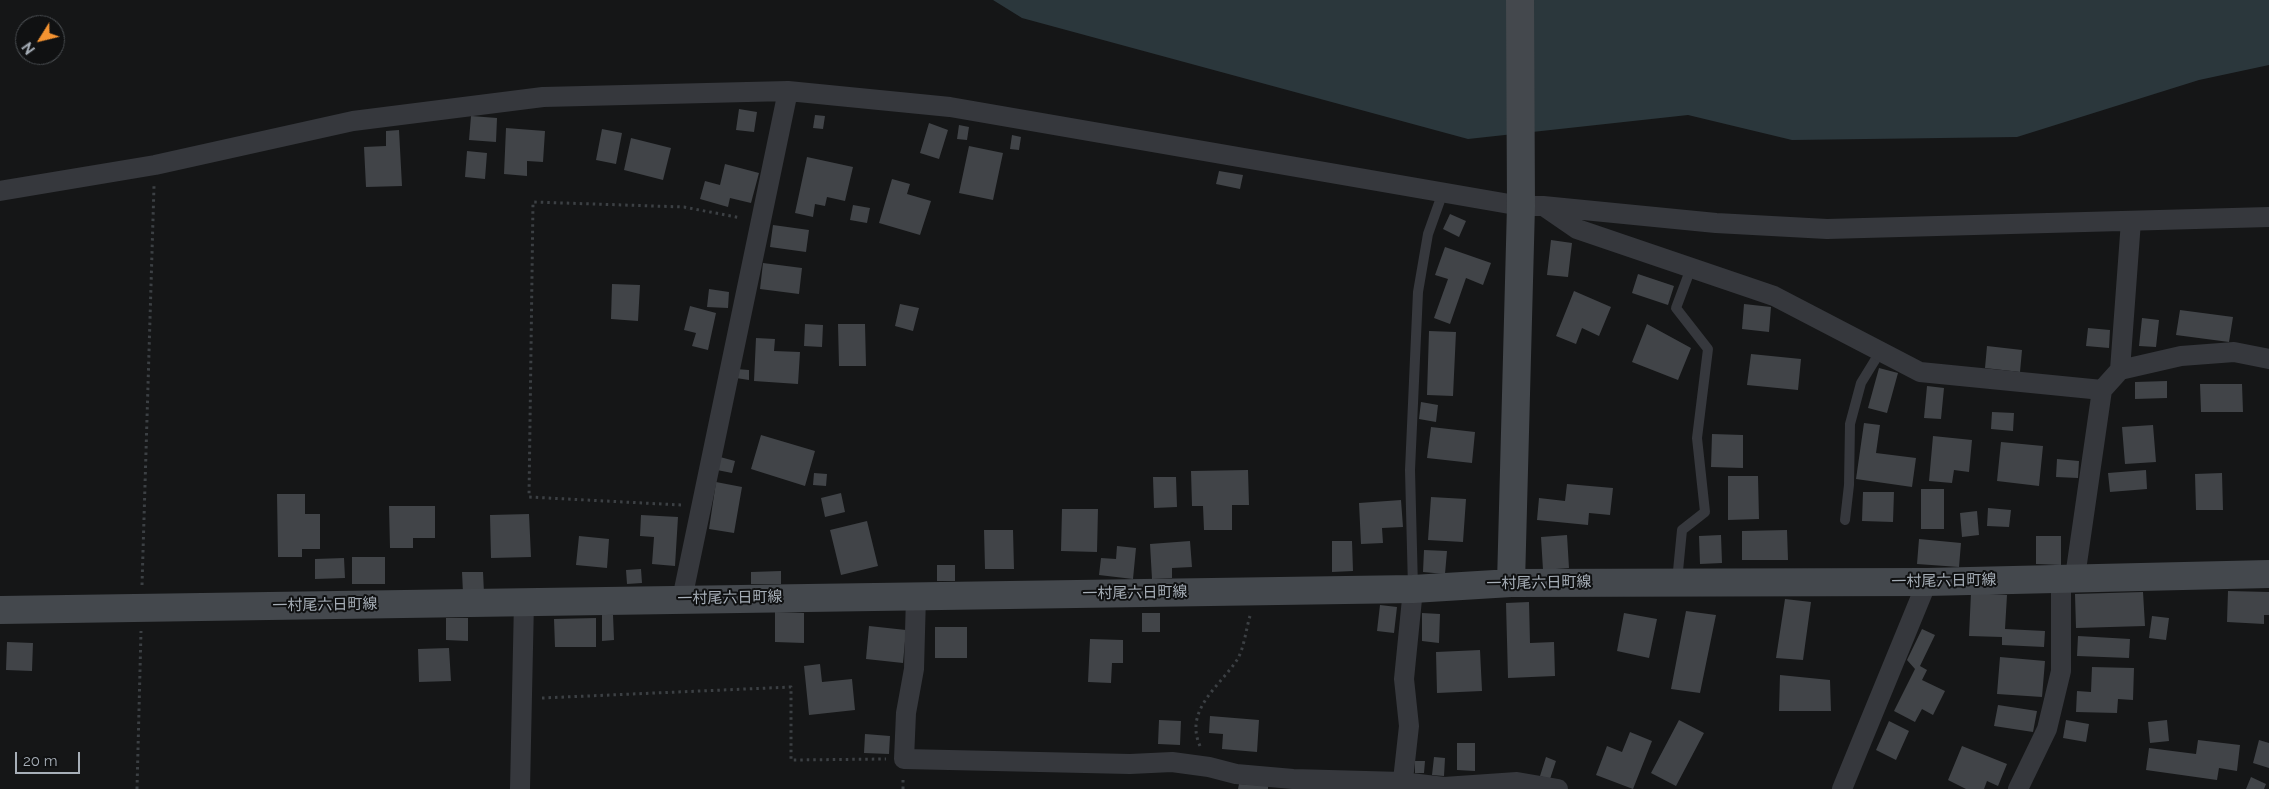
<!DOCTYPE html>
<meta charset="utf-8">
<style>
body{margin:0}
#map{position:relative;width:2269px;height:789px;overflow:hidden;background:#151617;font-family:Raleway,sans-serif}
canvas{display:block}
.north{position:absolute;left:15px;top:15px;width:50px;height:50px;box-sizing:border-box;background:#101112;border:1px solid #4c5054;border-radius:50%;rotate:234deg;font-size:14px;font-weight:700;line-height:20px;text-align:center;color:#a7afb8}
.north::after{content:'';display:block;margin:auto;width:18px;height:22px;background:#f49331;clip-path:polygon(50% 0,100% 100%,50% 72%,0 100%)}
.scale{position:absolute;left:15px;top:752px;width:65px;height:22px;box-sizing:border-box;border:2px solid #a7afb8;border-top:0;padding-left:6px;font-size:15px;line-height:18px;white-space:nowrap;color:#a7afb8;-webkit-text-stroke:4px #101112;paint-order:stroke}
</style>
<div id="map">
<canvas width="2269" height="789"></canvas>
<div class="north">N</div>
<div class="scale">20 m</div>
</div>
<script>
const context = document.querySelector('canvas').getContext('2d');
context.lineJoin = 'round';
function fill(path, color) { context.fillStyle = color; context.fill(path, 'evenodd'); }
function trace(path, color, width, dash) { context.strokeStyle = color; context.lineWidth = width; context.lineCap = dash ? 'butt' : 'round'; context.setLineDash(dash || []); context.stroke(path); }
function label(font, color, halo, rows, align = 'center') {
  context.font = font + ' Raleway,"Noto Sans JP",sans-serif'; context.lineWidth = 4; context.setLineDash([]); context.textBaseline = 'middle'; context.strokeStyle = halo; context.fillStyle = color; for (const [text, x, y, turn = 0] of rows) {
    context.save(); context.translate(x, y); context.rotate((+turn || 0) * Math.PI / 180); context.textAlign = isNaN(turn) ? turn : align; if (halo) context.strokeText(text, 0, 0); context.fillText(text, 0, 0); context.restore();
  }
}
fill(new Path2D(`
 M993,0H2269V65L2199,80L2017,137L1792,140L1688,115L1468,139L1022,18Z`), '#2b373c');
fill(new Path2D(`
 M739,109L757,112L754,132L736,130Z
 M815,115L825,116L823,129L813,128Z
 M471,116L497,118L496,142L469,140Z
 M929,123L948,130L939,159L920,153Z
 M959,125L969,127L967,140L957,139Z
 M506,128L545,131L543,162L527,161V176L504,174Z
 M602,129L622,133L616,164L596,160Z
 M399,130L402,186L366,187L364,147L386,146V131Z
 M1012,135L1021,137L1019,150L1010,149Z
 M631,138L671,148L663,180L624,170Z
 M969,146L1003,153L993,200L959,193Z
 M467,151L487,153L485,179L465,177Z
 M807,157L853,167L845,201L827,197L825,206L815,204L813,217L795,213Z
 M725,164L759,173L751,203L730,198L728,207L700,199L705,181L720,185Z
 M1219,171L1243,175L1240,189L1216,184Z
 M892,179L910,184L907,194L931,201L920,235L879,223Z
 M853,205L870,208L867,223L850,220Z
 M1450,214L1466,221L1459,237L1443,229Z
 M773,225L809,230L806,252L770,247Z
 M1551,240L1572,243L1568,277L1547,275Z
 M1445,247L1491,263L1483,285L1466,278L1450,324L1434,318L1448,279L1435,275Z
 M763,263L802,268L799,294L760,289Z
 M1638,274L1674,286L1668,305L1632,293Z
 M612,284L640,285L638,321L611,319Z
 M709,289L729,292L728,308L707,307Z
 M1574,291L1611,307L1599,336L1582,328L1576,344L1556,336Z
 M900,304L919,308L913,331L895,326Z
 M1744,304L1771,307L1769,332L1742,329Z
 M690,306L716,313L708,350L692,346L696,333L684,330Z
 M2180,310L2233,317L2229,342L2176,335Z
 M2142,318L2159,320L2156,347L2139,346Z
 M805,324L823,325L822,347L804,346Z
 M838,324H865L866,366H839Z
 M1647,324L1691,348L1678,380L1632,362Z
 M2088,328L2110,330L2109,348L2086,346Z
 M1429,331L1456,332L1453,396L1427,395Z
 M756,338L775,339L774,351L800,352L798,384L754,381Z
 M1987,346L2022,350L2020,372L1985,368Z
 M1751,354L1801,359L1798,390L1747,385Z
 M1879,368L1898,373L1887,413L1868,408Z
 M736,369L749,370V380L736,378Z
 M2167,381V398L2135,399V382Z
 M2200,384H2242L2243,412H2201Z
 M1927,386L1944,388L1941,419L1924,418Z
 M1421,402L1438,405L1436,422L1419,419Z
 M1992,412L2014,413L2013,431L1991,429Z
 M1864,423L1880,425L1876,453L1916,458L1912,487L1856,479Z
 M2153,425L2156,462L2125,464L2122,427Z
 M1431,427L1475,432L1472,463L1427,458Z
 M1712,434L1743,435V468L1711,467Z
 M761,435L815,451L805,486L751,469Z
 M1933,436L1972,440L1969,472L1954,470L1952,483L1929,481Z
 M2001,442L2043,446L2039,486L1997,481Z
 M720,457L735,461L732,473L717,470Z
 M2057,459L2079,461L2078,478L2056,477Z
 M1248,470L1249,505H1232V530H1204L1203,506H1192L1191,471Z
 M2146,470L2147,489L2110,492L2108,473Z
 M814,473L827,474L826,486L813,485Z
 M2222,473L2223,510H2196L2195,474Z
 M1728,476H1758L1759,519L1728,520Z
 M1153,477H1176L1177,507L1154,508Z
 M716,482L742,487L734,533L709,529Z
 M1567,484L1613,488L1610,515L1589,513L1588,525L1537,520L1539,498L1565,501Z
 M1921,489H1944V529H1921Z
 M1863,492H1894L1893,522L1862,521Z
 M841,493L845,512L825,517L821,498Z
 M277,494H305V514H320V549H302V557H278Z
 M1431,497L1466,499L1463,542L1428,540Z
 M1401,500L1403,527L1382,528L1383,543L1361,544L1359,503Z
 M389,506H435V538H413V548H390Z
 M1988,508L2011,510L2009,527L1987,526Z
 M1062,509H1098L1097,552L1061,551Z
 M1977,511L1979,535L1962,537L1960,513Z
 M529,514L531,557L491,558L490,515Z
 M641,515L678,517L675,566L652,564L654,537L640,536Z
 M867,521L878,566L841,575L830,530Z
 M984,530H1013L1014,569H985Z
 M1787,530L1788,560H1742V531Z
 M1567,535L1569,568L1543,570L1541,537Z
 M1721,535L1722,563L1700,564L1699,536Z
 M579,536L609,539L607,568L576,565Z
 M2036,536H2061V565L2036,564Z
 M1919,539L1961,543L1959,567L1917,564Z
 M1190,541L1192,567L1172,568V578L1152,579L1150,544Z
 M1332,541H1352L1353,571L1332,572Z
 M1117,546L1136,548L1133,579L1099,575L1101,558L1116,559Z
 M1424,550L1447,551L1445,574L1423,572Z
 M352,557H385V584H352Z
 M344,558L345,578L315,579V559Z
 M937,565H955V581H937Z
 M641,569L642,583L627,584L626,570Z
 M781,571V584H751V572Z
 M462,572H483L484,593H463Z
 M2228,591L2269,592V615H2264V624L2227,622Z
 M2143,592L2145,626L2076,628L2075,594Z
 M1971,593L2007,595L2005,629L2045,631L2044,647L2002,645V637L1969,636Z
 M1785,599L1811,602L1803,660L1776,658Z
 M1529,602L1530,643L1554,642L1555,676L1508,678L1506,603Z
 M1380,605L1397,607L1394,633L1377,631Z
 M1686,611L1716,615L1700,693L1671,689Z
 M775,612L804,613V643L775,642Z
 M1142,613H1160V632H1142Z
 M1422,613L1440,614L1439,643L1422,641Z
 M1624,613L1657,619L1649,658L1617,651Z
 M602,615H613L614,640L602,641Z
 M2152,616L2169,618L2166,640L2149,638Z
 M446,618H468V641L446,640Z
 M596,618V647H555L554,619Z
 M869,626L906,630L903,663L866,659Z
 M935,627H967V658H935Z
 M1922,629L1935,635L1920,666L1927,670L1922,680L1945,691L1933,715L1922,709L1915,722L1894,711L1915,669L1907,660Z
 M2078,636L2130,639L2129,658L2077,656Z
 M1090,639L1123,640V663H1112L1111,683L1088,682Z
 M7,642L33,643L32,671L6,670Z
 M449,648L451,681L419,682L418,649Z
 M1480,650L1482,691L1437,693L1436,652Z
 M2000,657L2045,661L2042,697L1997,694Z
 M820,664L822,682L852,679L855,710L809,715L804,666Z
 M2092,667L2134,668L2133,700L2118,699L2117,713L2076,712L2077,691L2091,692Z
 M1780,675L1830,680L1831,711H1779Z
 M1998,705L2037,711L2033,732L1994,726Z
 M1210,716L1259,720L1257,752L1222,749L1223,734L1209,733Z
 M1159,720L1181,721L1180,745L1158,744Z
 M1679,720L1704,733L1676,786L1651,773Z
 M2066,720L2089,724L2086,742L2063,738Z
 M2167,720L2169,741L2150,743L2148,722Z
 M1889,721L1909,731L1896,760L1876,750Z
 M1630,732L1652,741L1633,789L1596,775L1607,746L1622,752Z
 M865,734L890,736L889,754L864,753Z
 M2198,740L2240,745L2237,771L2219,768L2217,780L2146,770L2149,748L2196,754Z
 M2259,740L2269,743V768L2253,763Z
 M1457,743H1475V771L1457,770Z
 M1962,746L2007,764L1998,786L1987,781L1984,789H1966L1948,780Z
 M1434,757L1445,758L1444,776L1432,775Z
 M1546,757L1556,761L1550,779L1540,776Z
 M1415,761H1425L1424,773H1415Z
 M2251,777L2266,784L2264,789H2246Z
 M1239,784L1268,786V789H1238Z`), '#414448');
trace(new Path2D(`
 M681,505L529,497L533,202L684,207L741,218
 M142,585L154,186
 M542,698L791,687V760L886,759
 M1200,746C1184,710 1219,687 1237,660C1244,649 1246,629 1250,616
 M137,789L141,631
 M903,789V780`), '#3c4044', 3, [2.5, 4]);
trace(new Path2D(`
 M1845,520L1849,485L1850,424L1861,383L1880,352
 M1677,581L1682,530L1705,512L1697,438L1708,349L1676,308L1691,268
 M1413,588L1410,470L1418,292L1428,234L1443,192`), '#36383d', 10);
trace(new Path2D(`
 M0,191L155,165L353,121L543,97L788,91L950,107L1521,206H1543L1716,223L1827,229L2269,217
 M1545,207L1577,229L1774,296L1920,372L2102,390
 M2120,370L2181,356L2234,352L2269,359
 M2075,577L2102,390L2120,370L2131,221
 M916,596L914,669L906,713L904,759L1130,764L1172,762L1209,767L1236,774L1293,779L1402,782L1444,787L1517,782L1558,789
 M682,599L788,91
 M520,789L524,601
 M1402,789L1409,726L1404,679L1413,589
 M1842,789L1927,582
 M2018,789L2047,729L2061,671V578`), '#36383d', 20);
trace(new Path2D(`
 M1511,583L1521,206L1520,0
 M0,610L1413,589L1511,583L1927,582L2269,574`), '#44484d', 28);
label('15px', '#a7afb8', '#101112', [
 ["一村尾六日町線",1944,581,-1],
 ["一村尾六日町線",1539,583,-1],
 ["一村尾六日町線",1135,593,-1],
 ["一村尾六日町線",730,598,-1],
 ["一村尾六日町線",325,605,-1]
]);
</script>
